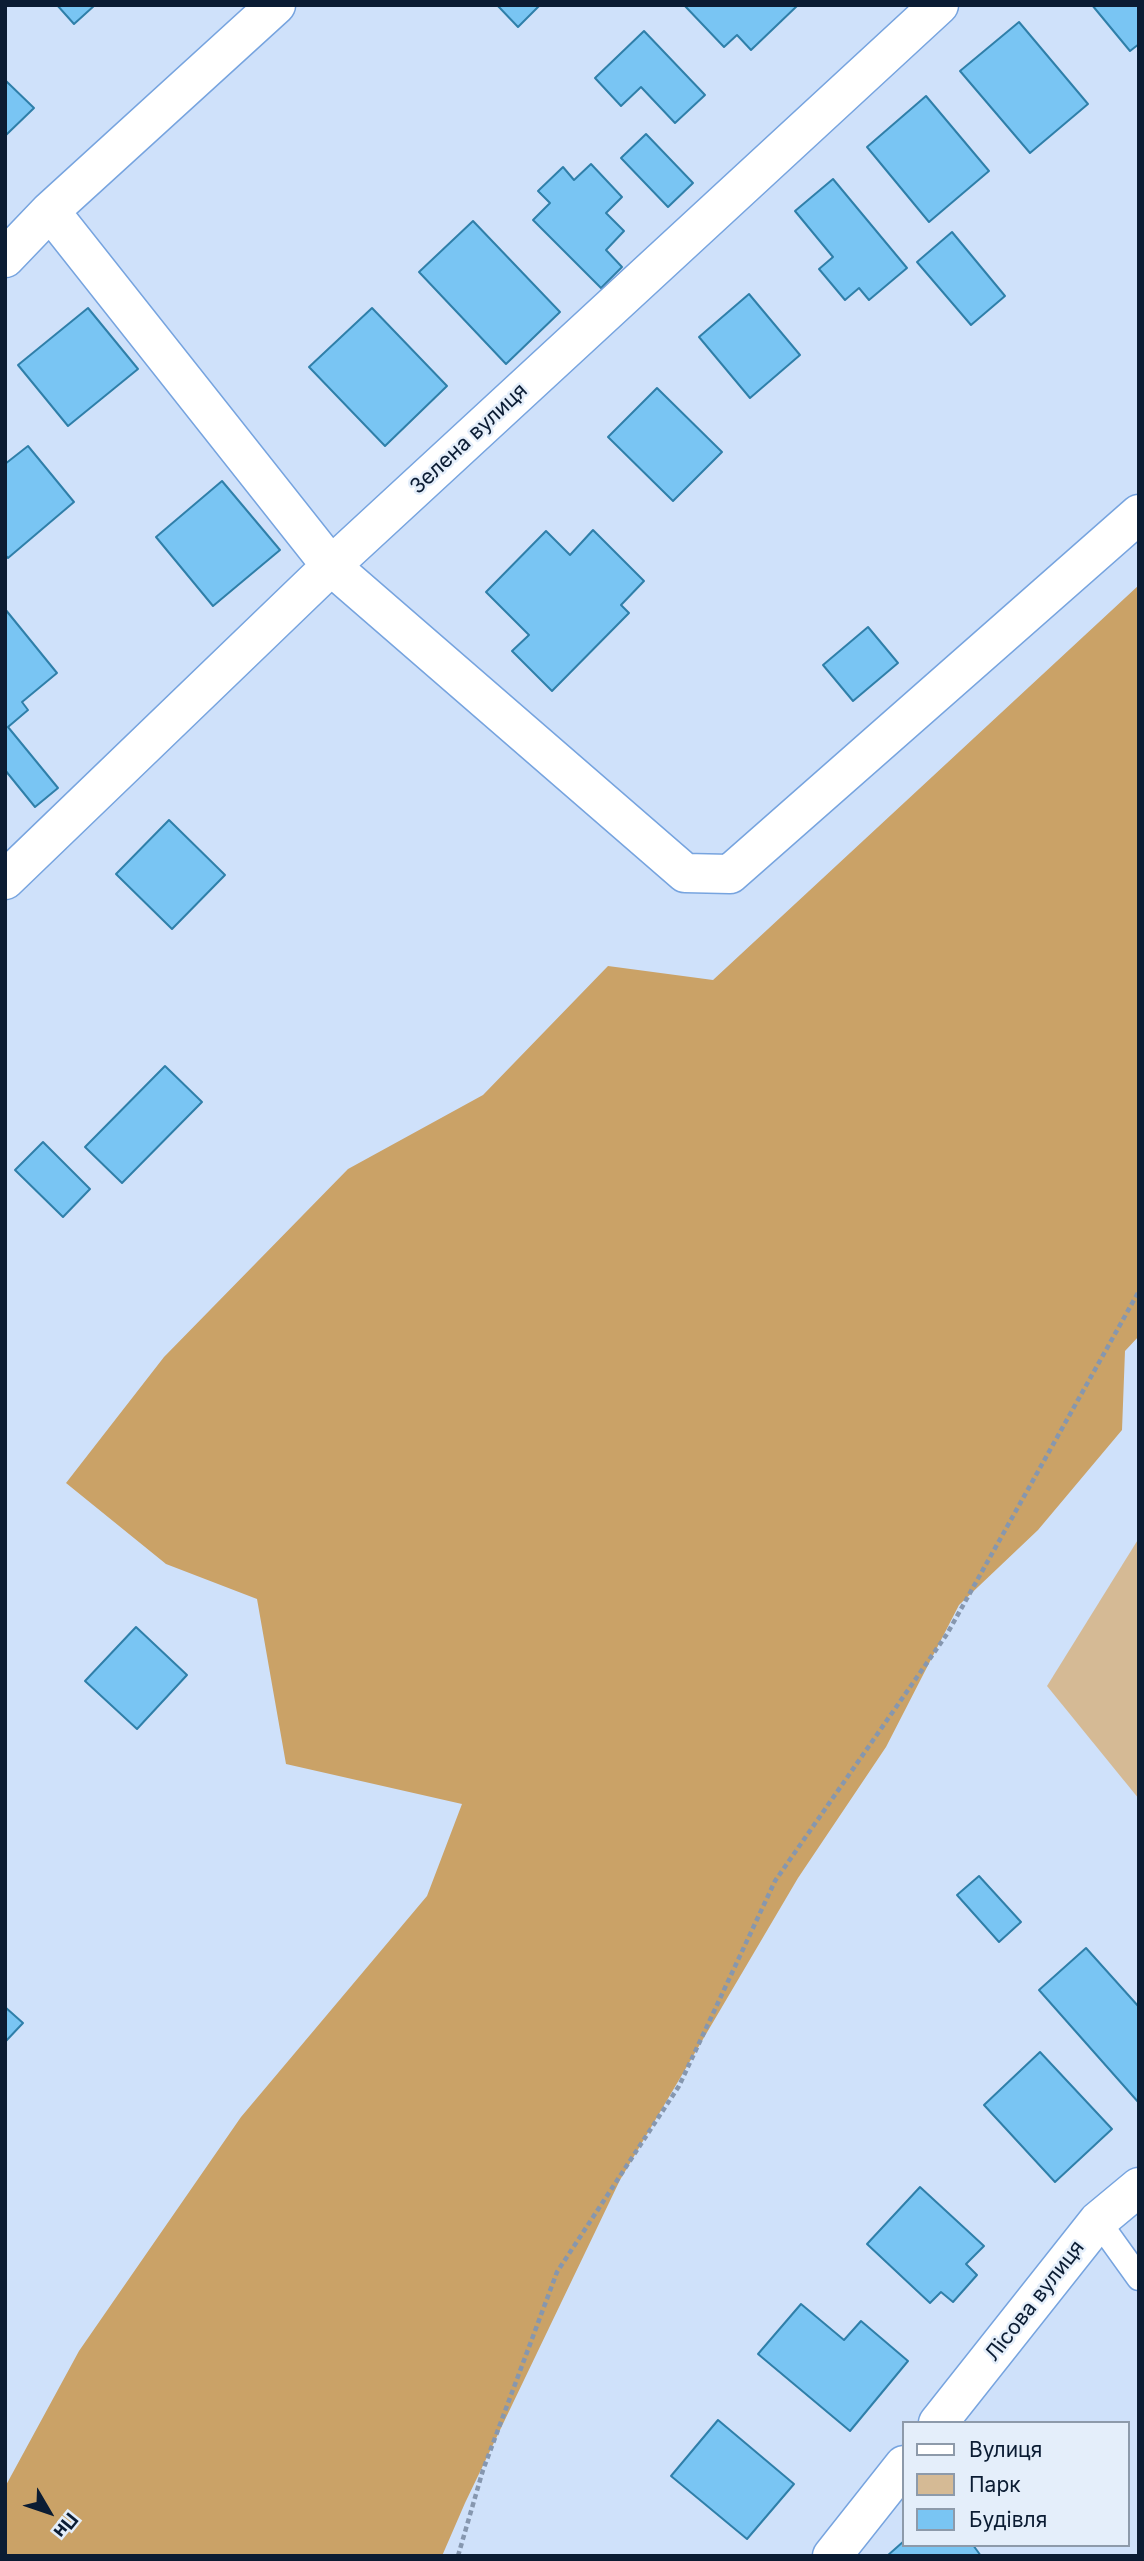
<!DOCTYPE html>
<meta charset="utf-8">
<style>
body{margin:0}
#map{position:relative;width:1144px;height:2561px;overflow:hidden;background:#cfe1fa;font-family:Inter,sans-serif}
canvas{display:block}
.frame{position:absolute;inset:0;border:7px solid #0b1c33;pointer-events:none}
.legend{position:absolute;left:902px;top:2421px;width:228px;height:126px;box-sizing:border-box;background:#e4eefa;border:2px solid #8d9aaa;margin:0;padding:9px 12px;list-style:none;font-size:21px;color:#0b1c33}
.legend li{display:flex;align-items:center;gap:14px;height:35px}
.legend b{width:35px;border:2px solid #8d9aaa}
.north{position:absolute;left:14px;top:2477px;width:70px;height:70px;-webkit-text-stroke:5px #e4eefa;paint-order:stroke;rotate:129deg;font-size:19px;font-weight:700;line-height:28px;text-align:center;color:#0b1c33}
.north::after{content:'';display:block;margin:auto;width:24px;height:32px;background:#0b1c33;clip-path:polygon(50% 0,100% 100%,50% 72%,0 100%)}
</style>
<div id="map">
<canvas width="1144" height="2561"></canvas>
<div class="frame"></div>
<ul class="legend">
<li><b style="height:9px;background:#fff"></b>Вулиця</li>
<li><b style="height:19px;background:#d5ba95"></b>Парк</li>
<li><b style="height:19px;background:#79c5f3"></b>Будівля</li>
</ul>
<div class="north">Пн</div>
</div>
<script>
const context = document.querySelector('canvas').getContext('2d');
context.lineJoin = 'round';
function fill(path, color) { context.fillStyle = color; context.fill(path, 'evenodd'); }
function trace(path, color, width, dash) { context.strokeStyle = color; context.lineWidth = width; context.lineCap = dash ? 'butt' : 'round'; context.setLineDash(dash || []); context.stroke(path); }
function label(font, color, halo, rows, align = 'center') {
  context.font = font + ' Inter,sans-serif'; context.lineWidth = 5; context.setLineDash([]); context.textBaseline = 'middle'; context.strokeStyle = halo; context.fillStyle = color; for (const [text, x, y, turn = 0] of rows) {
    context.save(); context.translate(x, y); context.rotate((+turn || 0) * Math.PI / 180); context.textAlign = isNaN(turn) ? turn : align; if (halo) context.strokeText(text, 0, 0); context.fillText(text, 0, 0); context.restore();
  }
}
fill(new Path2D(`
 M1139,1538V1799L1047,1686Z`), '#d5ba95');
fill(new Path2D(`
 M1139,585V1336L1125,1351L1122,1430L1038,1530L959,1605L886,1747L798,1878L620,2180L465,2503L442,2556H5V2487L79,2351L241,2117L427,1896L462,1804L286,1764L257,1599L166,1564L66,1483L164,1357L348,1169L483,1095L608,966L713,980Z`), '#caa267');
const building = new Path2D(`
 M57,5H95L74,24Z
 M497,5H540L518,27Z
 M684,5H798L751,50L737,35L724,47Z
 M1092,5H1139V44L1130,51Z
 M1019,22L1088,104L1030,153L960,71Z
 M644,31L705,95L675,123L641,87L621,106L595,78Z
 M5,80L34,108L5,136Z
 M926,96L989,171L929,222L867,147Z
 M646,134L693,183L668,207L621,158Z
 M591,164L622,197L606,213L624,231L606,250L622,267L601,288L533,220L550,203L538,191L563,167L574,180Z
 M833,179L907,268L869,300L859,288L845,300L819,269L833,257L795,211Z
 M473,221L560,312L506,364L419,272Z
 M952,232L1005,296L971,325L917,262Z
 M749,294L800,355L750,398L699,337Z
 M88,308L138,369L68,426L18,365Z
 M372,308L447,386L385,446L309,367Z
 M657,388L722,452L673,501L608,437Z
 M28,446L74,502L8,558L5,555V464Z
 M222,481L280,550L213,606L156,537Z
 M593,530L644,581L621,605L629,613L552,691L512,651L529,635L486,592L546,531L570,555Z
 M5,609L57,673L22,702L28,710L8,727L58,788L35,807L5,770Z
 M868,627L898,663L853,701L823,665Z
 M169,820L225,875L172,929L116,874Z
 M165,1066L202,1102L122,1183L85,1147Z
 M43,1142L90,1189L63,1217L15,1170Z
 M136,1627L187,1675L137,1729L85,1681Z
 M979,1876L1021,1922L999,1942L957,1895Z
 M1086,1948L1139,2007V2103L1039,1990Z
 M5,2007L23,2023L5,2042Z
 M1040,2052L1112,2129L1055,2182L984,2105Z
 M920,2187L984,2246L966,2264L977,2275L953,2302L941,2292L930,2303L867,2244Z
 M801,2304L844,2340L861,2321L908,2361L850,2431L758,2354Z
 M718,2420L794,2484L747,2539L671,2476Z
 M904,2541V2545H973L981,2556H887Z`);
fill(building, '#79c5f3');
trace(building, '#2f7fa9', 2);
const service = new Path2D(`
 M1098,2221L1139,2278`);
const minor = new Path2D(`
 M50,211L331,566L685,873L730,874L1139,514
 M5,258L50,211L276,5
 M5,880L331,566L939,5
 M938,2423L1098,2221L1139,2187
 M832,2556L904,2465`);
trace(service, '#77a4df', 27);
trace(minor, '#77a4df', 41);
trace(new Path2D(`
 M458,2556L483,2470L557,2272L679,2086L775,1881L947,1634L1139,1291`), '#8697af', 4.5, [5, 3.5]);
trace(service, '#fff', 24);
trace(minor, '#fff', 38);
label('21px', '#0b1c33', '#e4eefa', [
 ["Зелена вулиця",469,439,-43],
 ["Лісова вулиця",1035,2301,-52]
]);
</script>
